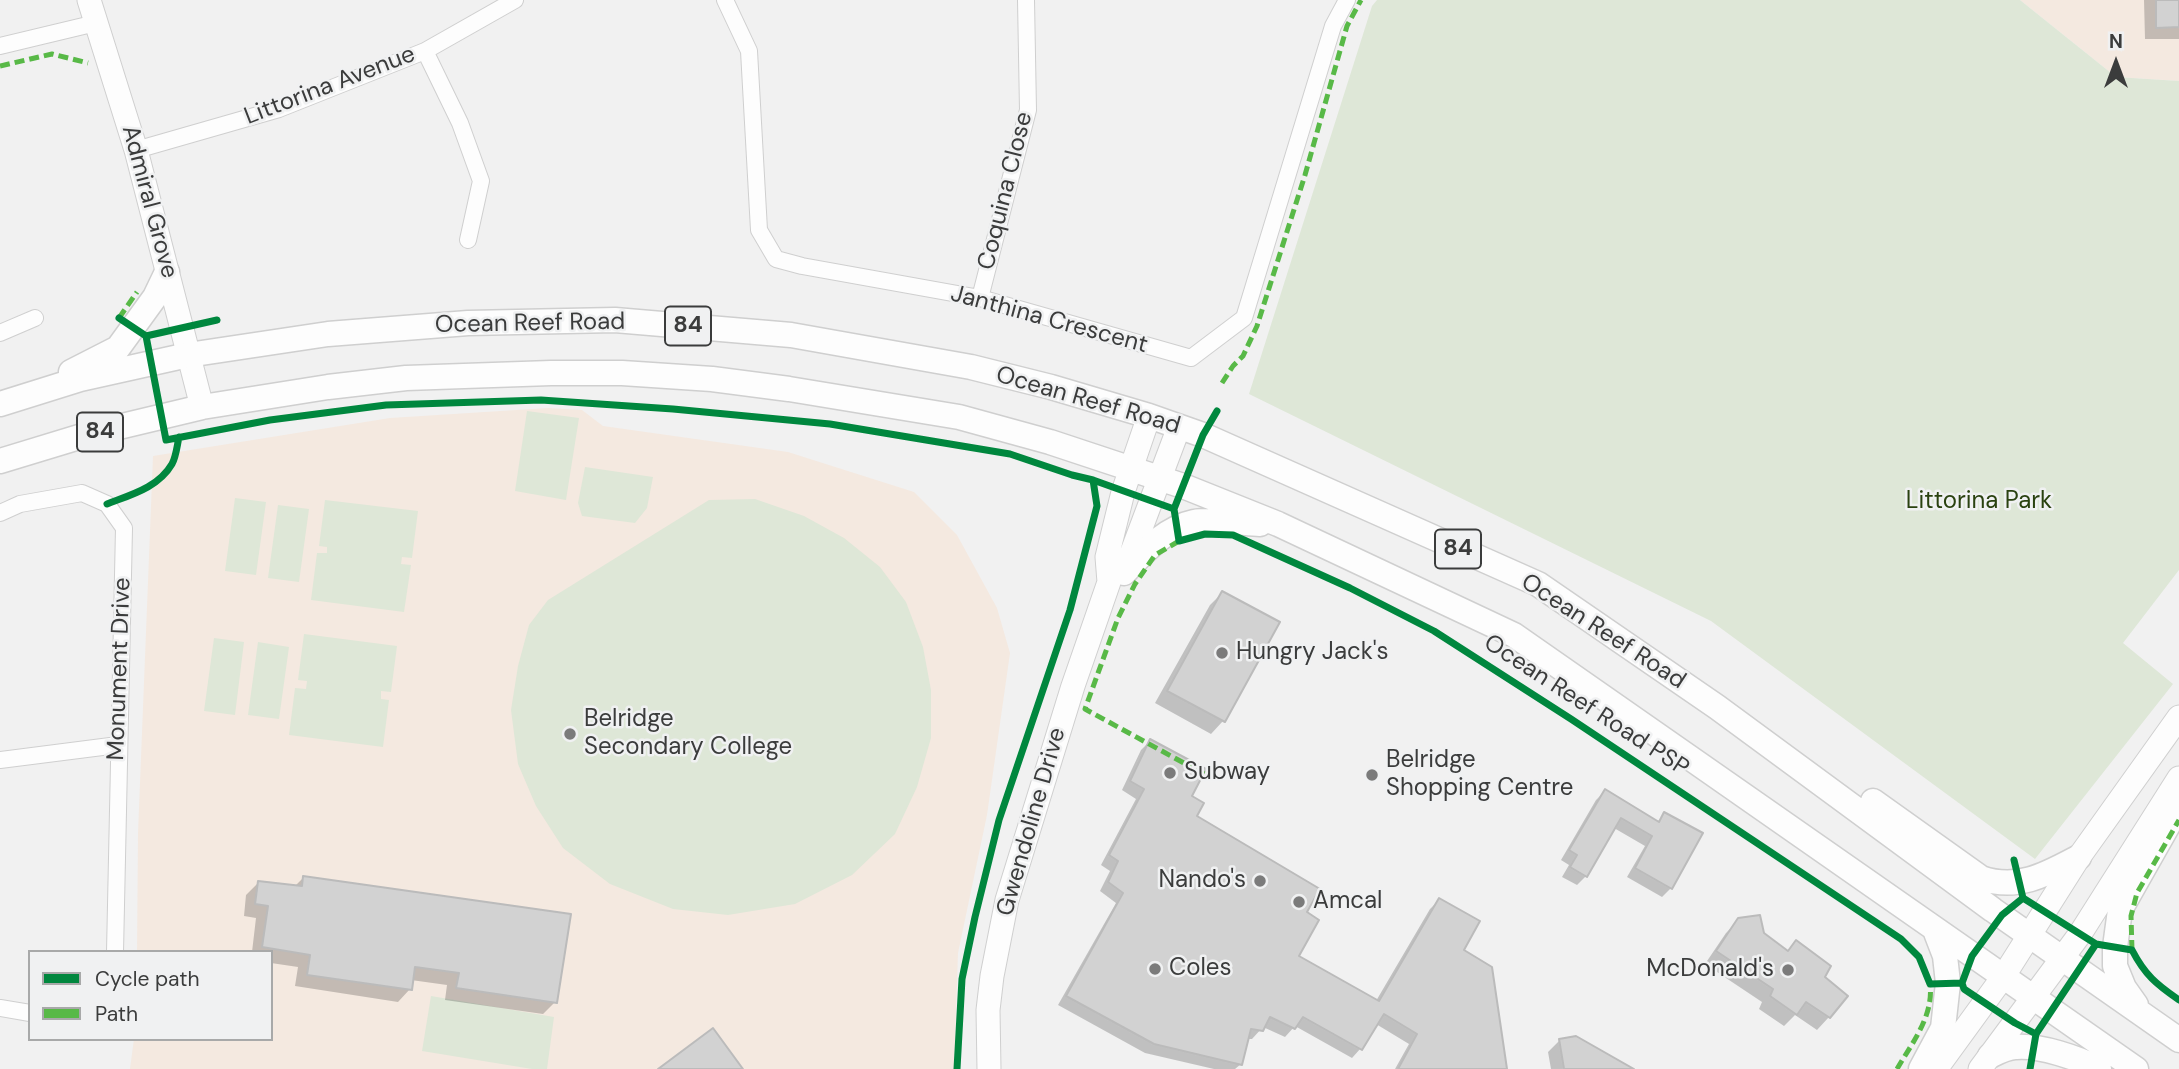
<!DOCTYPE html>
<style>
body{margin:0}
#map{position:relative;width:2179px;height:1069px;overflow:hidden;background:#f1f1f1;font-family:"DM Sans",sans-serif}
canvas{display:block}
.legend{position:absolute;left:28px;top:950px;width:245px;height:91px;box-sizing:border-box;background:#f0f1f2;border:2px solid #a8a9a9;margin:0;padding:9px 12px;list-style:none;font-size:21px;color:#3b3c3c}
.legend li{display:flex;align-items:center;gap:14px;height:35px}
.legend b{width:35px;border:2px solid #a8a9a9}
.north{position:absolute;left:2081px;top:28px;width:70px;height:70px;-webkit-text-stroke:5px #f0f1f2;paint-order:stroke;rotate:0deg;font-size:19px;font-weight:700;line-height:28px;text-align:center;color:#3b3c3c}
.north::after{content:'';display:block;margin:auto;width:24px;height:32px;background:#3b3c3c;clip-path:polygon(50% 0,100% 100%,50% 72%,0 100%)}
</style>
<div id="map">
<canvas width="2179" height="1069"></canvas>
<ul class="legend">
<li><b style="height:9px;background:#00873e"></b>Cycle path</li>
<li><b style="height:9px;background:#58b947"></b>Path</li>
</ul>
<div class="north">N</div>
</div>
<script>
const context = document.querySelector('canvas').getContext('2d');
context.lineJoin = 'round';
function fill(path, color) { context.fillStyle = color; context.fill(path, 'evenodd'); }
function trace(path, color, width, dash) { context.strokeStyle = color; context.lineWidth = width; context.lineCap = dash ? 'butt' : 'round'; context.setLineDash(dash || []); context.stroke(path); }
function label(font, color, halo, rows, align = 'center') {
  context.font = font + ' "DM Sans",sans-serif'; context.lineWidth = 5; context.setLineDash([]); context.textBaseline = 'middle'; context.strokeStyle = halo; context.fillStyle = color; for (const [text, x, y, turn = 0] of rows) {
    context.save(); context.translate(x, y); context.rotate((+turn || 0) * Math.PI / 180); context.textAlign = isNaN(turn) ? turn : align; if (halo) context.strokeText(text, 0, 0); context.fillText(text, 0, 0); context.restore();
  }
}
fill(new Path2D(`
 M2020,0H2179V81L2116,77Z
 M548,408L582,410L603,426L788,452L914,492L957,535L997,608L1010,653L987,815L958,953L954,1069H130L134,1039H271V952H137L138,833L153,456L390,418Z`), '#f4e9e0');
fill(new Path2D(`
 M1377,0H2020L2116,77L2179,81V570L2123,643L2173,684L2035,859L1711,621L1249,394L1372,6Z
 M527,411L579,418L566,500L515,491Z
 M585,467L653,477L647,508L635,523L582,516L578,503Z
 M235,498L266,502L256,575L225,571Z
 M755,499L804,516L844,538L880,567L906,602L923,647L931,690V738L917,787L895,834L852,875L795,904L728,915L673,909L610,884L563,848L536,806L518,764L511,710L518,666L529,625L548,600L709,500Z
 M325,500L418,511L412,558L402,557L401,564L411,565L404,612L311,600L317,553H327V547L319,546Z
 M278,505L309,509L299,582L268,578Z
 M304,634L397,646L391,692L381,691V699L389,700L383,747L289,735L295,688L306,689L307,681L298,680Z
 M214,638L244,642L235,715L204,711Z
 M258,642L289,647L279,719L248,715Z
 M431,996L554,1017L547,1069H532L422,1051Z`), '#dee7d7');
fill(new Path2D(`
 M2144,0H2179V39H2145Z
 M1222,593L1277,623L1223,721L1211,734L1155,703L1210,605Z
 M1150,741L1190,797L1194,816L1305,913L1296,957L1376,1001L1430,909L1439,900L1462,950L1505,1069H1395L1409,1044L1376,1024L1361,1048L1352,1058L1295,1026L1285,1037L1263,1027L1252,1039H1247L1241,1064L1235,1069H1214L1145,1053L1058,1005L1116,903L1100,891L1110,871L1101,865L1136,799L1122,790L1141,750Z
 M1605,791L1657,822L1665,815L1671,888L1662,897L1627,877L1645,846L1614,828L1586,876L1577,885L1562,877L1569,865L1561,860L1596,800Z
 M303,878L555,1002L543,1014L445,1000L447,985L411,980L410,989L398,1002L295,986L298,967L271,963V952H252L256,918L244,916L246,895L258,883L294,887Z
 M1739,920L1786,952L1796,942L1822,977L1829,1017L1817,1030L1795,1015L1784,1026L1759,1009L1762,1002L1705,964L1726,933Z
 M1560,1040L1630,1069H1551L1548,1052Z`), '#0003');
const building = new Path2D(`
 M2156,0H2179V27L2156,28Z
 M1222,591L1280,622L1225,722L1167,691Z
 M1150,739L1206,769L1192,796L1204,803L1197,816L1320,889L1307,912L1319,920L1299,956L1379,1001L1439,898L1480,921L1464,950L1492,967L1507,1069H1398L1417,1034L1384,1014L1362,1050L1303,1017L1295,1029L1270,1017L1263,1031L1251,1029L1242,1065L1154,1044L1066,996L1123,893L1108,882L1118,861L1109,855L1144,789L1130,781Z
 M1605,789L1659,822L1664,812L1703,833L1672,889L1635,868L1652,836L1621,818L1587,877L1570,867L1577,855L1569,850Z
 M303,876L571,914L557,1003L456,988L459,973L415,967L412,990L307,975L310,955L262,947L268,906L255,904L258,881L302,886Z
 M1760,915L1764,933L1788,951L1796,940L1831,966L1825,977L1848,996L1830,1018L1806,1002L1797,1015L1770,996L1773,989L1716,951L1738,918Z
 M713,1028L743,1069H658Z
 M1576,1036L1634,1069H1564L1559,1039Z`);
fill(building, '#d2d2d2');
trace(building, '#bbb', 2);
const street = new Path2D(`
 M725,0L749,51L759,230L776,259L802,266L980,298L1191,358L1244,318L1333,26L1347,0
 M0,46L96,23
 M425,51L460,123L481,181L468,240
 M136,150L279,109L425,51L515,0
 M980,298L1028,110L1026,0
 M0,333L35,318
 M0,513L20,504L82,493L107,504L124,528L115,952
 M0,760L118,745
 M0,1008L30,1013`);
const secondary = new Path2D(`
 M89,0L136,150L202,407
 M1124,573L1179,427
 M989,1069L988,1010L992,976L1007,900L1073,686L1109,582L1107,557L1123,492L1149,416
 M1936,1069L2003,977L2079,857L2179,717
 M1980,1069L2080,934L2179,778`);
const primary = new Path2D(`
 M71,372L118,348L155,297L167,272
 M0,404L80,379L188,355L328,334L468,323L615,320L791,335L971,367L1051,387L1149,416L1203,435L1538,584L1717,707L1993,910L2179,1040
 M0,461L89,434L202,407L328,387L406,378L551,373H622L712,379L789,389L959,417L1050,442L1183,486L1278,524L1514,635L2136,1069
 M1124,573C1144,552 1165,528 1194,522C1211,519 1241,523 1260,524
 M1873,801L1981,878C2018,891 2047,874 2079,857
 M2136,1005L2124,988L2115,966V947L2120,910L2179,806
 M1990,1056C1998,1052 2007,1047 2016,1047C2040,1045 2078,1058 2099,1069
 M1921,1069L1943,1028L1948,983L1945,956L1935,930`);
trace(street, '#cfcfcf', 18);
trace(secondary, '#cfcfcf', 25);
trace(primary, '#cfcfcf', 27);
trace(street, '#fdfdfd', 16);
trace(secondary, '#fdfdfd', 23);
trace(primary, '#fdfdfd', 24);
trace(new Path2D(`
 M0,66L52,54L88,63
 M119,318L137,292
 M1222,383L1233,366L1243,356L1257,326L1305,175L1347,26L1361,0
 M1179,541L1155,555L1135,584L1118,618L1085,709L1204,774
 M2132,950L2131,916L2137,893L2179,820
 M1897,1069C1912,1043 1934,1016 1930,984`), '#58b947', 5, [10, 5]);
trace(new Path2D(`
 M119,318L146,336L217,320
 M146,336L166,440L270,420L386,405L541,400L673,409L830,424L1010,454L1072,475L1093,480L1174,509
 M1217,411L1203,435L1174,509L1179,541L1205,534L1233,535L1350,588L1434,631L1571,719L1901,939L1919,957L1930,984L1962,983
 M107,504C130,495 158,488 172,464C176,457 177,446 179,437
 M2014,860L2023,898L2096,944L2132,950C2145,975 2156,984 2179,1000
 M1962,983L1972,956L2002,915L2023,898
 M1962,983L1964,989L2015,1023L2036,1034
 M957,1069L962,979L975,917L999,820L1070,610L1097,506L1093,480
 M2030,1069L2036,1034L2096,944`), '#00873e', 7);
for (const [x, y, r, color] of [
 [1222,653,7,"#7b7b7b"],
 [570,734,7,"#7b7b7b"],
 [1170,773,7,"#7b7b7b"],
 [1372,775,7,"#7b7b7b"],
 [1260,881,7,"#7b7b7b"],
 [1299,902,7,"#7b7b7b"],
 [1155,969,7,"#7b7b7b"],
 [1788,970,7,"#7b7b7b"]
]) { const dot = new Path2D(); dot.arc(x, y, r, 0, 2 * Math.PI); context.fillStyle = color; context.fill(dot); trace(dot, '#f0f1f2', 2.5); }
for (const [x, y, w] of [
 [688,326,46],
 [100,432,46],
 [1458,549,46]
]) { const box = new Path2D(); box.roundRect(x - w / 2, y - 19.5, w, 39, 5); context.fillStyle = '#f0f1f2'; context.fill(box); trace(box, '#3b3c3c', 2); }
label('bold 23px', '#3b3c3c', null, [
 ["84",688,326],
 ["84",100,432],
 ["84",1458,549]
]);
label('24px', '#3b3c3c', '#f0f1f2', [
 ["Littorina Avenue",330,86,-21],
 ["Coquina Close",1006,191,-76],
 ["Admiral Grove",149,202,75],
 ["Janthina Crescent",1049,320,15],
 ["Ocean Reef Road",530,324,-1],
 ["Ocean Reef Road",1088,401,16],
 ["Ocean Reef Road",1603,632,33],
 ["Monument Drive",120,669,-88],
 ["Ocean Reef Road PSP",1586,706,33],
 ["Gwendoline Drive",1032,822,-74]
]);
label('24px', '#2a4210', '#f0f1f2', [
 ["Littorina Park",1979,502]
]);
label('24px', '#3b3c3c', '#f0f1f2', [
 ["Hungry Jack's",1236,653],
 ["Belridge",584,720],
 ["Secondary College",584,748],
 ["Belridge",1386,761],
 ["Shopping Centre",1386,789],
 ["Subway",1184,773],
 ["Nando's",1246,881,"right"],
 ["Amcal",1313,902],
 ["Coles",1169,969],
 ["McDonald's",1774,970,"right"]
], 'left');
</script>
